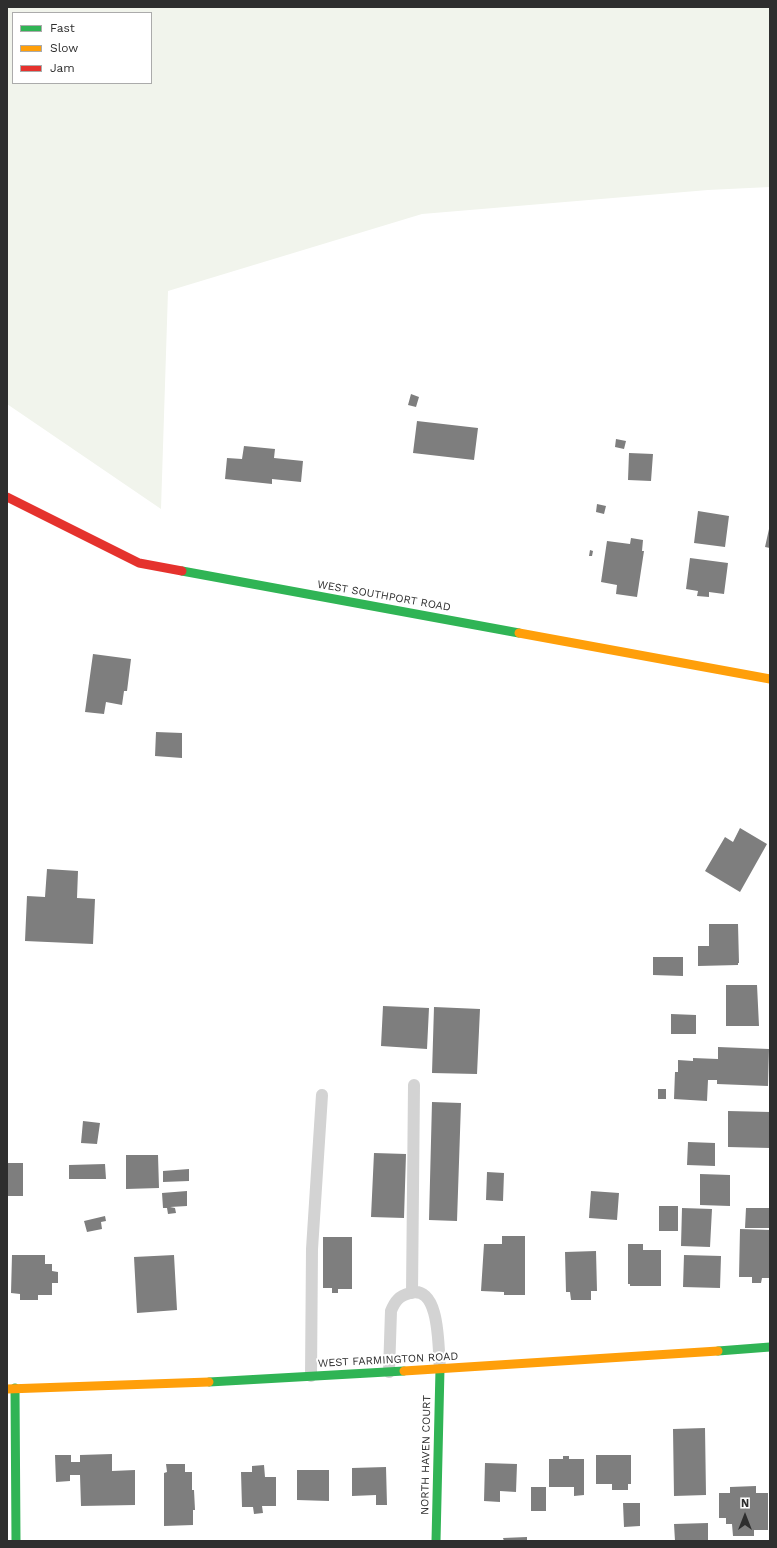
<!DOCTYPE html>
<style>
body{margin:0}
#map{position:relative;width:777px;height:1548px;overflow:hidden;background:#fff;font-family:"Work Sans",sans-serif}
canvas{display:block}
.frame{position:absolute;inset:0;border:8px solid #2e2e2e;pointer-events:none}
.legend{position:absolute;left:12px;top:12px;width:140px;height:72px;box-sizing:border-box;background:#fff;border:1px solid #ababab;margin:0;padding:5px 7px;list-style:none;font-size:12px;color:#2e2e2e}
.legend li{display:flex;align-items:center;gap:8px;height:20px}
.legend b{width:20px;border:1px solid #ababab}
.north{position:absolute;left:725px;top:1496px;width:40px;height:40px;-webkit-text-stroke:3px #fff;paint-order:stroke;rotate:0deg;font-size:11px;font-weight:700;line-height:16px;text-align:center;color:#2e2e2e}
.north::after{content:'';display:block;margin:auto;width:14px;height:18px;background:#2e2e2e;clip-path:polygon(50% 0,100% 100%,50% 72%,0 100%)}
</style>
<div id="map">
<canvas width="777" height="1548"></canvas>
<div class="frame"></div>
<ul class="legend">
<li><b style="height:5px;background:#30b455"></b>Fast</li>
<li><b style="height:5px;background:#ff9f0a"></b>Slow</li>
<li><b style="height:5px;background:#e5322d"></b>Jam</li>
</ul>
<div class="north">N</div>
</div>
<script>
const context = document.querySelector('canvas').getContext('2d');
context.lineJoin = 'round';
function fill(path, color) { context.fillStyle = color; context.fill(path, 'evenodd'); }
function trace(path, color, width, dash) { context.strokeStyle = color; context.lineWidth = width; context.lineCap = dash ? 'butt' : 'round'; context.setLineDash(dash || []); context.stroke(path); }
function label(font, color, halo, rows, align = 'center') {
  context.font = font + ' "Work Sans",sans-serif'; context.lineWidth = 4; context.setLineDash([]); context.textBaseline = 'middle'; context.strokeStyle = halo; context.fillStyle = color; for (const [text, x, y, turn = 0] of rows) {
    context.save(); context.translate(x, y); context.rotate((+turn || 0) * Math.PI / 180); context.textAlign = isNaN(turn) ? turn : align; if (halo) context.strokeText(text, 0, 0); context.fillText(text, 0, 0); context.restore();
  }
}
fill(new Path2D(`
 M7,7H770V187L708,190L422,214L168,291L161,509L7,404ZM13,13H151V83H13Z`), '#f1f4ec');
fill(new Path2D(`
 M411,394L419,397L416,407L408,405Z
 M417,421L478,428L474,460L413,453Z
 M616,439L626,441L624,449L615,447Z
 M244,446L275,449L274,458L303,461L301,482L272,479V484L225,479L227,458L242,459Z
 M629,453L653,454L651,481L628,480Z
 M597,504L606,506L604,514L596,512Z
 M698,511L729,516L725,547L694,543Z
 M769,529H770V548L765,547Z
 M631,538L643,540L642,551H644L637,597L616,594L617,585L601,582L607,541L630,544Z
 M590,550L593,551L592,556H589Z
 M690,558L728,563L724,594L709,592V597L697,596L698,591L686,589Z
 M93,654L131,659L127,691H124L122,705L106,702L104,714L85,712Z
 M156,732L182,733V758L155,756Z
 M740,828L767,844L740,892L705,871L725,837L733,842Z
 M47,869L78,871L77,898L95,899L93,944L25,941L27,896L45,897Z
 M709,924H738L739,963H738V965L698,966V946H709Z
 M653,957H683V976L653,975Z
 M726,985H757L759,1026H726Z
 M383,1006L429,1008L427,1049L381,1046Z
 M434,1007L480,1009L477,1074L432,1073Z
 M671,1014L696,1015V1034H671Z
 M718,1047L769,1049L768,1086L717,1084V1080H708L707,1101L674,1099L675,1072H678V1060L693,1061V1058L718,1059Z
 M658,1089H666V1099H658Z
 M432,1102L461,1103L457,1221L429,1220Z
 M728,1111L770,1112V1148L728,1147Z
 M83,1121L100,1123L97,1144L81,1143Z
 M688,1142L715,1143V1166L687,1165Z
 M374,1153L406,1154L404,1218L371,1217Z
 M126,1155H158L159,1188L126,1189Z
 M7,1163H23V1196H7Z
 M105,1164L106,1179H69V1165Z
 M189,1169V1181L163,1182V1171Z
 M487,1172L504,1173L503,1201L486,1200Z
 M700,1174L730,1175V1206L700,1205Z
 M187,1191V1206L170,1207L175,1208L176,1213L168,1214L167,1208H163L162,1193Z
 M591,1191L619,1193L617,1220L589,1218Z
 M659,1206H678V1231H659Z
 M682,1208L712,1209L710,1247L681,1246Z
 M746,1208H770V1228H745Z
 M105,1216L106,1221L101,1222L102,1229L87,1232L84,1221Z
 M740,1229L770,1230V1278H762L761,1283H752V1277H739Z
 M502,1236H525V1295H504V1292L481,1291L484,1244H502Z
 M323,1237H352V1289H338V1293H332V1288H323Z
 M628,1244H643V1250H661V1286H630V1284H628Z
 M596,1251L597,1291H591V1300H571L570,1292H566L565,1252Z
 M12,1255H45V1264H52V1271L58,1272V1283H52V1295H38V1300H20V1294L11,1293Z
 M174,1255L177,1310L137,1313L134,1257Z
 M684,1255L721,1256L720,1288L683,1287Z
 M705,1428L706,1495L674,1496L673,1429Z
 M112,1454V1471L135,1470V1505L81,1506L80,1475H70V1481L56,1482L55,1455H71V1462H80V1455Z
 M596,1455H631V1484H628V1490H612V1484H596Z
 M563,1456H569V1459H584V1495L574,1496V1487H549V1459H563Z
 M485,1463L517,1464L516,1492L500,1491V1502L484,1501Z
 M166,1464H185V1472H192V1490H194L195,1510H193V1525L164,1526V1473L167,1472Z
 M264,1465L265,1477H276V1506H262L263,1513L254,1514L253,1507H242L241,1472H252V1466Z
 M386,1467L387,1505H376V1495L352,1496V1468Z
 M297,1470H329V1501L297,1500Z
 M756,1486V1493H768V1530H754V1536H733L732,1524H726V1518H719V1493H730V1487Z
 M531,1487H546V1511H531Z
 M623,1503H640V1526L624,1527Z
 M708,1523V1541H675L674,1524Z
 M527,1537V1541H504L503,1538Z`), '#7e7e7e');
trace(new Path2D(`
 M412,1293L414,1085
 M389,1372L391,1311C395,1301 399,1296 410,1293C441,1284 438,1350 440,1369
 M311,1376L312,1249L322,1095`), '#d3d3d3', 12);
trace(new Path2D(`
 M182,571L519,633
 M718,1351L770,1347
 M209,1382L404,1371
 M15,1388L16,1541
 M436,1541L440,1369`), '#30b455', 9);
trace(new Path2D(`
 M519,633L770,679
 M404,1371L718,1351
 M7,1389L209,1382`), '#ff9f0a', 9);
trace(new Path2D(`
 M7,497L139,563L182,571`), '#e5322d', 9);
label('11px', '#2e2e2e', '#fff', [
 ["WEST SOUTHPORT ROAD",384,596,10],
 ["WEST FARMINGTON ROAD",388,1360,-3],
 ["NORTH HAVEN COURT",426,1455,-89]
]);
</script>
